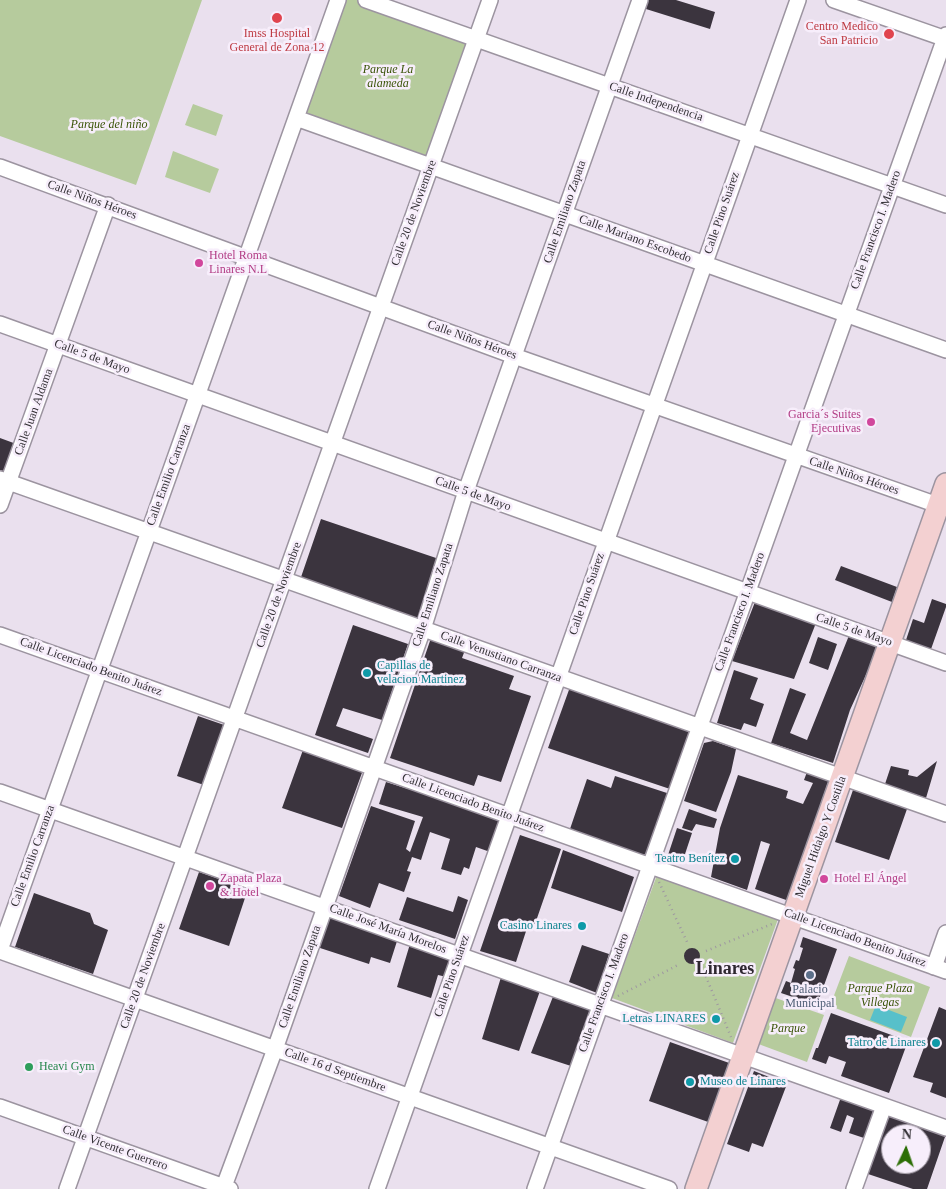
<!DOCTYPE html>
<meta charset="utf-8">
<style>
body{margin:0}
#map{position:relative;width:946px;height:1189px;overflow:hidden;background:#eae0ee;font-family:Georgia,serif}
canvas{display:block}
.north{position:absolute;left:881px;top:1124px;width:50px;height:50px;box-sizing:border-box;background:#f7eefb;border:1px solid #a9a2ac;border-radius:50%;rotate:3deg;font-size:14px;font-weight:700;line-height:20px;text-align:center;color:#333035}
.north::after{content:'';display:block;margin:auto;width:18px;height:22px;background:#2c6e05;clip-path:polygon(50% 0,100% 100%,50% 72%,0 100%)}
</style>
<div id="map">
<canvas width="946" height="1189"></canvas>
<div class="north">N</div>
</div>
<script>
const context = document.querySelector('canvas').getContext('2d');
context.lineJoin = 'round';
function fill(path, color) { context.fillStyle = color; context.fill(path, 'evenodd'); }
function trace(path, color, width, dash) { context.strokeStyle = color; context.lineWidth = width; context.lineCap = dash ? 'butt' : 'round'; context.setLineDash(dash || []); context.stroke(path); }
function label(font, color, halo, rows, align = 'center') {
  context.font = font + ' Georgia,serif'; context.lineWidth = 5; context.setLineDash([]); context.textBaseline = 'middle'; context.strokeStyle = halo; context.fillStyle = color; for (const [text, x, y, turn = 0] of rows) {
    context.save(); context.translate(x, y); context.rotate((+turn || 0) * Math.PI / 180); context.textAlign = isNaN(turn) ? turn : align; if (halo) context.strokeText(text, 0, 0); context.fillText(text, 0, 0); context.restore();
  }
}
fill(new Path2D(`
 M0,0H202L136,185L0,136Z
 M345,0H363L472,38L427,159L305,115Z
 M193,104L223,115L216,136L185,125Z
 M173,151L219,169L210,193L165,177Z
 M657,875L778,919L733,1043L612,998Z
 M849,956L930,987L911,1037L830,1006Z
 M770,996L824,1015L807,1062L753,1042Z`), '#b6cb9d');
fill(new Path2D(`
 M876,1005L907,1017L901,1032L870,1020Z`), '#57c0ca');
fill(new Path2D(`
 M648,0H676L715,12L710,29L646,9Z
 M0,438L19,445L9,473L0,470Z
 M321,519L439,559L418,620L300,580Z
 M841,566L897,587L892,602L835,580Z
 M932,599L946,604V607L930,652L905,643L913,619L924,623Z
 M755,602L816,623L794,679L732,661Z
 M353,625L408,644L382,720L343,708L336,726L373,739L368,753L315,735Z
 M850,633L880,644L850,710L833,763L771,743L790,688L806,694L790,733L807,740Z
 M818,637L837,644L828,670L809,663Z
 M431,638L465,650L462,658L514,676L509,689L531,696L501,782L478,775L474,786L390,758Z
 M734,670L758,678L750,699L764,704L756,727L744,723L741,730L717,723Z
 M570,687L691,730L670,789L548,748Z
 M198,716L230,727L210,787L177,776Z
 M713,741L736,749L731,772L716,812L684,801L704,743Z
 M303,750L363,770L342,828L282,808Z
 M937,761L926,798L885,784L891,766L909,770L908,775L917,777Z
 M807,772L829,779L789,901L755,889L770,844L761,841L747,890L711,877L720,828L738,775L788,791L786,798L803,804L813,783L804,780Z
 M615,776L670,794L651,852L643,855L570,829L587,779L611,788Z
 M386,782L504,819L493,853L476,847L469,869L464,867L461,875L441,869L450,839L430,832L421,860L412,857L407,871L411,872L404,892L379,883L370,908L339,896L371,806L415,821L406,849L410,852L423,817L379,804Z
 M853,790L907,809L889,860L835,842Z
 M689,809L717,819L714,828L696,824L692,831L682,828Z
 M677,828L692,833L683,860L668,855Z
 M520,835L561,849L535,924L529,922L516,962L480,951Z
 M563,850L634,877L622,912L551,888Z
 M199,872L248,889L229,946L179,929Z
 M34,893L90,913L94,924L108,930L93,974L15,947Z
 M458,896L468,900L455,939L399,920L407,897L453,912Z
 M328,915L398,938L390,963L371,957L369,964L317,947Z
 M803,937L837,949L817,1005L781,993L786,981L791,983L795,969L793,968L796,960L799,961L803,948L800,947Z
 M410,944L457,958L451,978L438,975L431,998L397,987Z
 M582,945L609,954L597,993L569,982Z
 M684 956a8 8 0 1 1 16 0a8 8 0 1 1-16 0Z
 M502,974L541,988L519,1051L482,1039Z
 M554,994L592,1007L571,1066L531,1053Z
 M939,1007L946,1010V1098L930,1092L933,1083L913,1077Z
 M831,1013L908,1041L889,1093L841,1076L846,1062L829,1056L826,1064L812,1059L816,1048H818Z
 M670,1042L732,1064L711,1123L649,1101Z
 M754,1071L787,1084L763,1147L752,1143L749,1152L727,1144Z
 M841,1097L874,1109L864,1138L849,1133L854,1118L847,1115L841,1132L830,1128Z
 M893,1114L946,1134L927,1189H913L868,1174L884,1118ZM891,1134H921V1164H891Z`), '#3b343e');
const street = new Path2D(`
 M366,0L946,205
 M834,0L946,39
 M296,118L946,350
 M0,167L514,356L946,508
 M0,324L946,663
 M0,479L946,814
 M0,505L108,205
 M0,635L946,971
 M0,792L946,1128
 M0,950L338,0
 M0,951L669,1189
 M934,967L946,933
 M0,1107L230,1189
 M67,1189L490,0
 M223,1189L275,1049L423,629L466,491L640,0
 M377,1189L798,0
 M535,1189L946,35
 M854,1189L884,1106`);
const secondary = new Path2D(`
 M696,1189L946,484`);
trace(street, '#9c94a0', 18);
trace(secondary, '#9c94a0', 24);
trace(new Path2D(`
 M659,882L687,942
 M706,951L772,924
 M702,967L731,1037
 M618,996L680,964`), '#9e97a1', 2.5, [1, 4]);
trace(street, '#fff', 15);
trace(secondary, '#f3d0d1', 21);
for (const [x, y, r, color] of [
 [277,18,6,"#e0444e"],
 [889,34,6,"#e0444e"],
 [199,263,5,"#d1479c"],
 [871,422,5,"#d1479c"],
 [367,673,5,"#0f9aa8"],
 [735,859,5,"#0f9aa8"],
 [824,879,5,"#d1479c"],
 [210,886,5,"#d1479c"],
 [582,926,5,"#0f9aa8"],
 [810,975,5,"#5c6f8a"],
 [716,1019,5,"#0f9aa8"],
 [936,1043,5,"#0f9aa8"],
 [29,1067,5,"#2e9e5b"],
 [690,1082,5,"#0f9aa8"]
]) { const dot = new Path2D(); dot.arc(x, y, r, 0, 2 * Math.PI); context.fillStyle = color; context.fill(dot); trace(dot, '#f7eefb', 2); }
label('12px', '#be3a42', '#f7eefb', [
 ["Centro Medico",878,27],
 ["San Patricio",878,41],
 ["Imss Hospital",277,34,"center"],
 ["General de Zona 12",277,48,"center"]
], 'right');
label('italic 12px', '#395306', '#f7eefb', [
 ["Parque La",388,70],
 ["alameda",388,84],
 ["Parque del niño",109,125],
 ["Parque Plaza",880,989],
 ["Villegas",880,1003],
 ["Parque",788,1029]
]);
label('12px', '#333035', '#f7eefb', [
 ["Calle Independencia",656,102,19],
 ["Calle Niños Héroes",92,200,20],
 ["Calle Emiliano Zapata",565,212,-71],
 ["Calle 20 de Noviembre",414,213,-70],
 ["Calle Pino Suárez",722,213,-71],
 ["Calle Francisco I. Madero",876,230,-70],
 ["Calle Mariano Escobedo",635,239,20],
 ["Calle Niños Héroes",472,340,20],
 ["Calle 5 de Mayo",92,357,20],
 ["Calle Juan Aldama",34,412,-70],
 ["Calle Emilio Carranza",169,475,-70],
 ["Calle Niños Héroes",854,476,19],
 ["Calle 5 de Mayo",473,494,20],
 ["Calle Pino Suárez",587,594,-71],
 ["Calle 20 de Noviembre",279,595,-70],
 ["Calle Emiliano Zapata",433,595,-72],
 ["Calle Francisco I. Madero",740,612,-70],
 ["Calle 5 de Mayo",854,630,19],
 ["Calle Venustiano Carranza",501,657,20],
 ["Calle Licenciado Benito Juárez",91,667,20],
 ["Calle Licenciado Benito Juárez",473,803,20],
 ["Miguel Hidalgo Y Costilla",821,837,-70],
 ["Calle Emilio Carranza",33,856,-70],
 ["Calle José María Morelos",388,929,20],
 ["Calle Licenciado Benito Juárez",855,938,20],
 ["Calle 20 de Noviembre",143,976,-70],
 ["Calle Pino Suárez",452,976,-71],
 ["Calle Emiliano Zapata",300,977,-71],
 ["Calle Francisco I. Madero",604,993,-70],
 ["Calle 16 d Septiembre",335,1070,20],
 ["Calle Vicente Guerrero",115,1148,20]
]);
label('12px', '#b23c85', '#f7eefb', [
 ["Hotel Roma",209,256],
 ["Linares N.L",209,270],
 ["Garcia´s Suites",861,415,"right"],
 ["Ejecutivas",861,429,"right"],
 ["Zapata Plaza",220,879],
 ["& Hotel",220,893],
 ["Hotel El Ángel",834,879]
], 'left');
label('12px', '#0d838f', '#f7eefb', [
 ["Capillas de",377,666,"left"],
 ["velacion Martinez",377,680,"left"],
 ["Teatro Benítez",725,859],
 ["Casino Linares",572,926],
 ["Letras LINARES",706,1019],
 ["Tatro de Linares",926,1043],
 ["Museo de Linares",700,1082,"left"]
], 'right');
label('12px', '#4e5e75', '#f7eefb', [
 ["Palacio",810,990],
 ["Municipal",810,1004]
]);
label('12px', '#27864d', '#f7eefb', [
 ["Heavi Gym",39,1067]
], 'left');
label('bold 18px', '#2e2730', '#f7eefb', [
 ["Linares",725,969]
]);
</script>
